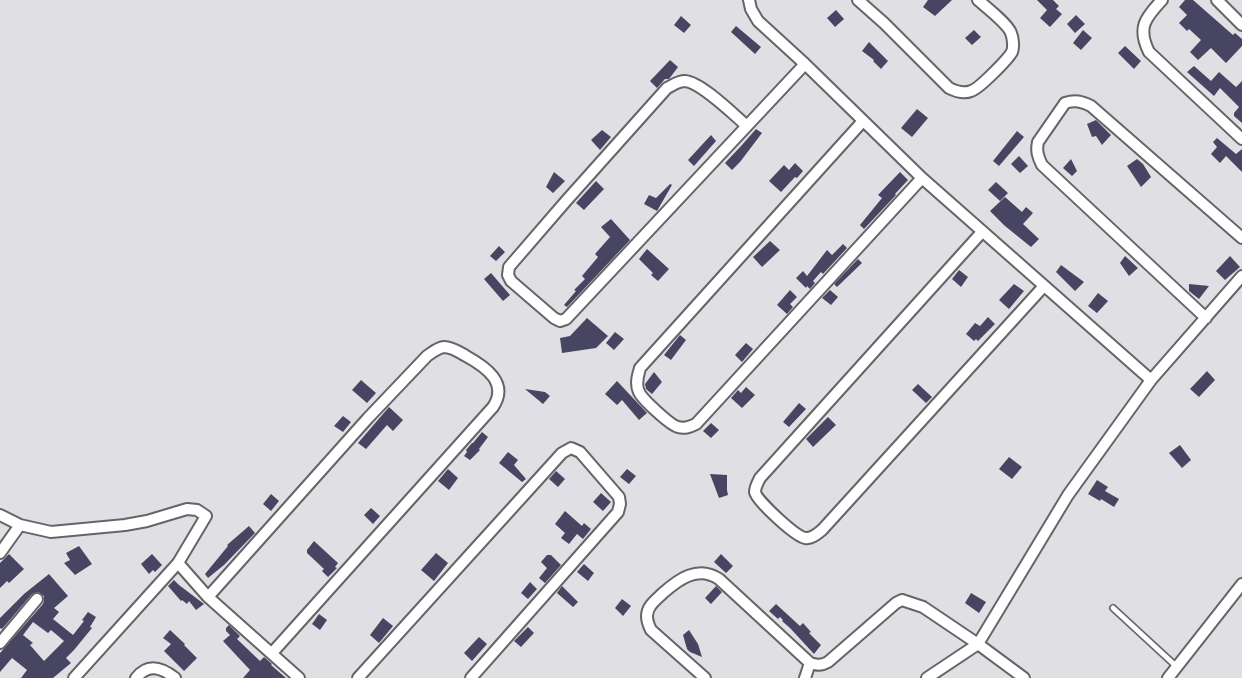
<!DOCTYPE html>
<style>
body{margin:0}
canvas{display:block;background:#e0dfe4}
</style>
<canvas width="1242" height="678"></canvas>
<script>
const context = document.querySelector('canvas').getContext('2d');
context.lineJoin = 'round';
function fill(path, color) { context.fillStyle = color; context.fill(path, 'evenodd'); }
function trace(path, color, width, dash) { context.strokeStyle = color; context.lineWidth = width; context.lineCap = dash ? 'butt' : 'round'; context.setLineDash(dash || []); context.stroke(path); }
fill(new Path2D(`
 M928,0H952L935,16L923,7Z
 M1037,0H1053L1059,6L1056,9L1062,14L1050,27L1040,18L1047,10Z
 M1185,0H1193L1233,35L1235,33L1242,39V46L1226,63L1211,48L1198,60L1190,52L1201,40L1189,29L1187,31L1179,23L1187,15L1179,7Z
 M836,10L844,19L835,27L827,18Z
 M1076,15L1085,24L1075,33L1067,24Z
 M681,16L691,25L684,33L674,25Z
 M736,26L761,47L755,54L731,32Z
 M974,30L981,37L972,45L965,38Z
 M1083,30L1092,38L1081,50L1073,43Z
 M869,42L888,61L881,69L873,61L874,60L862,51Z
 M1125,46L1141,61L1134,69L1118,53Z
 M670,60L678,67L669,79H665L657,88L650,81Z
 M1194,66L1211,81L1219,72L1236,87L1242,81V123L1234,116V113L1239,107L1220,88L1214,96L1187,72Z
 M917,109L928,118L912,137L901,128Z
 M1096,120L1111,135L1102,145L1096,136L1092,137L1087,124Z
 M756,129L762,133L740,162L732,170L725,163L742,145Z
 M602,130L611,137L600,150L591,140Z
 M1017,131L1024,137L999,166L993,161Z
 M711,135L716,141L694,166L688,160Z
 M1217,138L1236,154L1242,149V172L1226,156L1220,163L1211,154L1217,147L1213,142Z
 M1019,156L1028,166L1020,173L1011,164Z
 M1071,159L1077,171L1072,176L1063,168Z
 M1137,159L1143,164L1151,177L1141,187L1127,166Z
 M795,163L803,171L797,178L795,177L781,192L769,181L784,165L789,170Z
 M554,172L565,181L553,193L546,187Z
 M900,172L908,180L895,194L896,195L864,229L860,225L882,198L878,195Z
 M596,181L604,189L584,210L576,203Z
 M996,182L1008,193L1000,201L988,190Z
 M670,184L672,185L657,211L644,204L649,195L656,198Z
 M1005,197L1022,212L1026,207L1033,213L1023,224L1039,239L1031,247L1005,226L990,211Z
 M611,219L630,240L567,307L564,305L576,291L574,290L585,279L582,276L598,257L595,254L610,237L601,227Z
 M770,241L780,250L762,267L753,257Z
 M843,244L847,248L823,274L821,272L813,281L815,283L810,289L807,286L806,288L796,278L803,271L807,276L827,250L832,255Z
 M499,246L505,252L496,261L490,256Z
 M647,249L669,269L658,281L651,275L653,273L639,259Z
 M1125,256L1138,268L1129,276L1120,263Z
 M1230,256L1240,267L1225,280L1216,271Z
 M858,259L862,263L837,287L834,284Z
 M1061,265L1084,282L1075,291L1056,272Z
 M959,270L968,277L961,287L952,279Z
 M491,273L510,295L503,301L484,279Z
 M1014,284L1024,291L1009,309L999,300Z
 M1189,284L1209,286L1199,299L1189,291Z
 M790,290L797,297L790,304L793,307L787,314L777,305Z
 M830,290L838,297L831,305L822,298Z
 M1098,293L1108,301L1097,313L1088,306Z
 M988,317L995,324L978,341L976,339L974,341L966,334L975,323L980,326Z
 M587,318L608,336L596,348L562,353L560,338L570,336Z
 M615,332L624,339L614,350L606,343Z
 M680,335L686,340L671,360L664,355Z
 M746,343L753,349L742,362L735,355Z
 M1207,371L1215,380L1199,397L1190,389Z
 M654,372L662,382L652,394L646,389L645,384Z
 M361,380L376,393L367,403L352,390Z
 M617,381L647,413L639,420L622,400L617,405L605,394Z
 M918,384L932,397L926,403L912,390Z
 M746,387L755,395L742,408L731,398L738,390L741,393Z
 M525,389L545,392L550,396L543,404Z
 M799,403L806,409L789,427L783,422Z
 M389,407L403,420L393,431L387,425L366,449L358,443Z
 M343,416L351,422L343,432L334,426Z
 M828,417L836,425L813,447L806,439Z
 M711,423L719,430L711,438L703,431Z
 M482,432L488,437L479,449L480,450L470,460L464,456L467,452L466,450L472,443H473Z
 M1180,445L1191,460L1182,468L1169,453Z
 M508,452L518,460L514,465L526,479L522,482L499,463Z
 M1009,457L1022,467L1012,479L999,469Z
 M448,469L458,478L449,490L438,481Z
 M627,469L636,476L629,484L620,477Z
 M556,471L565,479L558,487L549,479Z
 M710,474L727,475V490L728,495L719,498Z
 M1097,480L1108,487L1105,491L1119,499L1114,507L1101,499L1100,501L1088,494Z
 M601,493L611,502L603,511L593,502Z
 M271,494L279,501L271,511L263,504Z
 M371,508L380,516L373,524L364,515Z
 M565,511L582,526L584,523L591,529L583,539L577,534L569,544L561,538L565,533L555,524Z
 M249,526L255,533L224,565L208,578L205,574L228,546L227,545Z
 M314,541L338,563L335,567L337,568L328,577L322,571L324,569L307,553V550Z
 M79,546L92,564L75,575L64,563L70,560L66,553Z
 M436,553L448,563L434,581L421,570Z
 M9,554L24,569L9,583L7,581L0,588V563Z
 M152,554L162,565L155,572L153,570L149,574L141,564Z
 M721,554L733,566L726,573L714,562Z
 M547,555H551L561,565L545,583L539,578L547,568L541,562Z
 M584,564L594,573L588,581L577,572Z
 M49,574L68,596L54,608L59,612L53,619L73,635L84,621L82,620L88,612L96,617L90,627L92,628L74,650L66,658L71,663L53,678H21L27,670L12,658L0,672V653L43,604L44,600V596L38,592L32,594L2,629L0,628V618L24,594ZM33,622L48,633L51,630L64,641L44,661L30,645L33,643L23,635Z
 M174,580L179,585L204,604L196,610L189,601L187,604L182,600L181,601L168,586Z
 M530,582L537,589L528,599L521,593Z
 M562,586L578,602L573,607L557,593Z
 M716,586L722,592L711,604L705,598Z
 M971,593L986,602L979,613L965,603Z
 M622,599L631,606L623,616L615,608Z
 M776,604L800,626L803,623L811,632L809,633L821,645L814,654L790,628L782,621L783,620L780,617L778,619L769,611Z
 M319,614L327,620L320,630L312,624Z
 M383,618L393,626L379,643L370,635Z
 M229,625L240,636L237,639L260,661L264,657L272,664L271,665L286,678H243L250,670L223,641L230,635L226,631V628Z
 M528,627L534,633L521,647L514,641Z
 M170,630L185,644L184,645L197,658L184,671L164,651L171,644L163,638Z
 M689,630L698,644L702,657L690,652L687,649L683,635Z
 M479,637L487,644L472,661L464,653Z`), '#474561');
const service = new Path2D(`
 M1113,608L1177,667`);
const minor = new Path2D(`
 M749,0L751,9L758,21L805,64L922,178L1151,380
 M858,0L884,23L949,88C955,91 964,94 971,91C979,89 1008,59 1012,52C1014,47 1013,38 1011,33C1008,24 986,7 978,0
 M1162,0C1145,18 1137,28 1149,52L1242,139
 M1217,0L1242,25
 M863,121L640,368C638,375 635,384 639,392C642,399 670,425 678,427C685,429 690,427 696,424L922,178
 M747,126C734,115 701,82 685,81C678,81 673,85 667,88L566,201L509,267L508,275L511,281L554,318L560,321L566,319L805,64
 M982,232L760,478C758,482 755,487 755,492C757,501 795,536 805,538C812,539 817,534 822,530L1044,286
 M1206,318L1042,165C1038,157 1036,151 1038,142L1065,103C1075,100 1081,101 1091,106L1242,238
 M0,515L20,525L51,532L125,525L147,521L187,509L197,510L206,516L178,563L74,678
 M0,553L20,525
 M178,563L208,597L299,678
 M208,597L368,418L427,356C433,352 437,348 444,347C452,347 459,352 466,356C486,367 509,383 493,407L272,653
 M0,643L37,599
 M810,663C817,665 821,666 828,662L896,603L902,600L923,607L978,644L927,678
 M136,678C148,663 161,667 175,678
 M358,678L562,453L571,448L580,452L619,497L620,504L618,512L471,678
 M705,678L651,630C649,626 647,622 647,616C647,606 656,600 663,593C679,579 698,565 719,579L810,663L805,678
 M1024,678L978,644L1068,495L1151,380L1242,276
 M1168,678L1242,584`);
trace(service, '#656569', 8);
trace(minor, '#656569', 14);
trace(service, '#fff', 5);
trace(minor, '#fff', 10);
</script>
